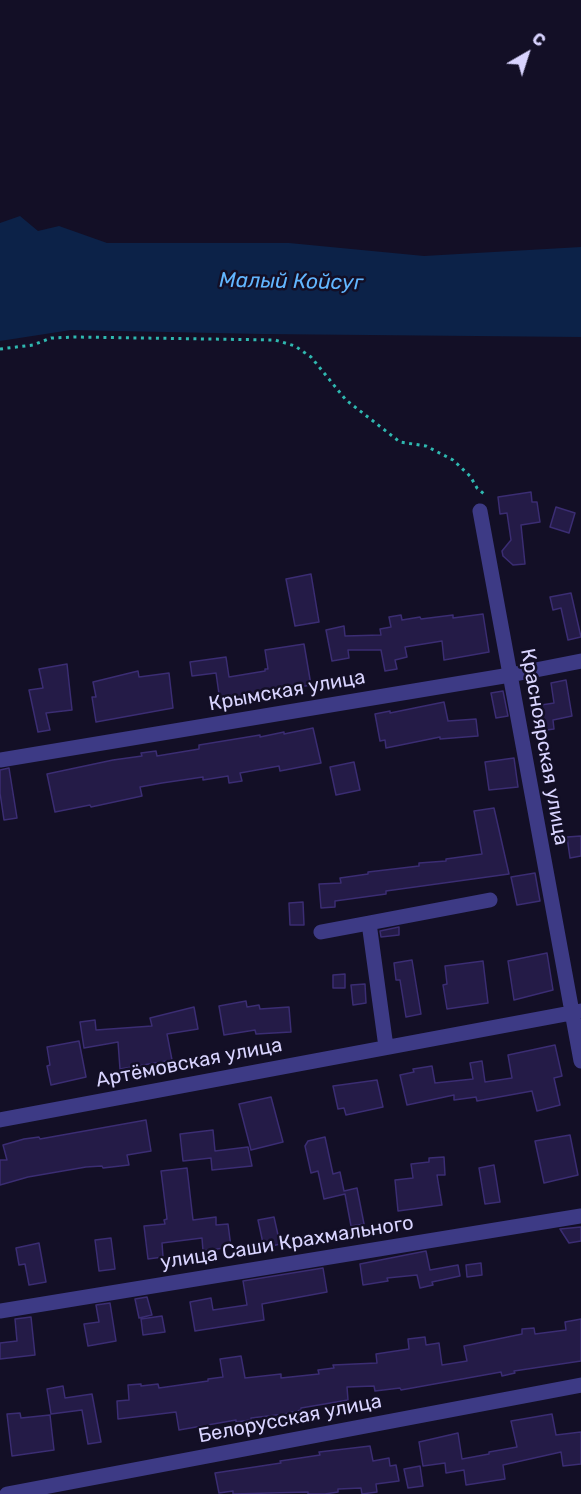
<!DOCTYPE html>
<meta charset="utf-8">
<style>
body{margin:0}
#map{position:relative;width:581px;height:1494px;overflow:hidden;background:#130f26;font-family:Rubik,sans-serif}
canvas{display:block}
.north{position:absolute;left:497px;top:24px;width:60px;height:60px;-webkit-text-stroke:4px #130f26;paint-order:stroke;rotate:39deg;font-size:16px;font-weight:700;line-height:24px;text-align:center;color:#d9d4ff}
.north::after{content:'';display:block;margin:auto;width:21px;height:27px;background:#d9d4ff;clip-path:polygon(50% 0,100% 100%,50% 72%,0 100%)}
</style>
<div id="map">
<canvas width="581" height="1494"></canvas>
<div class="north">С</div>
</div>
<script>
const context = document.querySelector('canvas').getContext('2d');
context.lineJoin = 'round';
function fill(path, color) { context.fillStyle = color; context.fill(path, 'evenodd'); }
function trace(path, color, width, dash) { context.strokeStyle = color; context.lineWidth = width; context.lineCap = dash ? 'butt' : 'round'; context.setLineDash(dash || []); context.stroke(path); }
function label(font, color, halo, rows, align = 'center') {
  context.font = font + ' Rubik,sans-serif'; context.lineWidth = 5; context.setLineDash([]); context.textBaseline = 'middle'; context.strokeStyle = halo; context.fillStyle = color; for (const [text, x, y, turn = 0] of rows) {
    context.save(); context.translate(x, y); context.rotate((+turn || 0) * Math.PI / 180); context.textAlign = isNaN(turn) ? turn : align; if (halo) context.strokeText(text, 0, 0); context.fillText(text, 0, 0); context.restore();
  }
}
fill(new Path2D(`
 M20,216L38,231L59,226L107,243H289L424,256L581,247V337L262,334L71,330L0,341V223Z`), '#0c2248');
const building = new Path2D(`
 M531,492L532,502H537L540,522L521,525L525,564L513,565L503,556L502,551L511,540L507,513L500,514L498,497Z
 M556,507L575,513L569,533L550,527Z
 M311,574L319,622L295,626L286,579Z
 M571,593L581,637L568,640L561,608L553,610L550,597Z
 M483,614L489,652L444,660L442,641L405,647L407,657L395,660L397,669L385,671L381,650H348L349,658L332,661L326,630L344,626L345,636L381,635L380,629L391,627L389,617L401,615L402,620L420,617L421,619L453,615V618Z
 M304,644L311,685L220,701L216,673L192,676L190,662L226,657L229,677L265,671V669H268L265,650Z
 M67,664L72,710L46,713L50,730L38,732L29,690L43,688L39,669Z
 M138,671L139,677L169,673L173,708L96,722L92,697H96L93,682Z
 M566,680L572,716L553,720L554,729L539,731L535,706L554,703L551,683Z
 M503,691L508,716L496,718L491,693Z
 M444,702L448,721L476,719L478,736L440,739V737L386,748L385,740L380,741L375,714L390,711V713Z
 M313,728L321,763L280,771L279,766L240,773L242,781L229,783L228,776L203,780V777L162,783L140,787L142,796L91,807L90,805L55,812L47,774L113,760L142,756L141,753L156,751L157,756L199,749V745L260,735V737L284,732V734Z
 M514,758L518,787L489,790L485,762Z
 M354,762L360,790L336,795L330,767Z
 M9,768L17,818L4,820L0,793V770Z
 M494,808L509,874L386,891V894L335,901V907L321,908L319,884L341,883L340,878L368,874V872L419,866V863L446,861V859L482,854L474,811Z
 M581,836V856L570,858L567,837Z
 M535,873L540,901L517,905L511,877Z
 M303,902L304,925H290L289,903Z
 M399,927V935L381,937L380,931Z
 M547,953L553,990L514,1000L508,961Z
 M412,960L421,1014L406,1017L400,980H396L394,963Z
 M483,961L488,1003L447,1009L443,985L447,984L445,966Z
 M345,974V988H333V975Z
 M365,984L366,1003L353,1005L351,985Z
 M246,1001L247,1007L259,1005L260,1009L289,1007L291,1032L256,1034L255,1030L224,1035L219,1006Z
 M194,1007L198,1029L167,1034L172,1060L120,1069L118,1042L84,1048L80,1022L95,1020L96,1030L152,1026L150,1018Z
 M79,1041L86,1077L51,1085L47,1066L50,1065L47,1047Z
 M555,1045L562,1076L554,1078L560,1105L537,1111L532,1091L477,1101L476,1097L454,1100V1095L407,1105L400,1075L414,1072L413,1069L432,1066L435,1083L473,1079L470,1063L482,1061L485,1082L512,1078L508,1055Z
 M377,1080L383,1107L346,1115L344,1108L338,1109L333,1086Z
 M271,1097L283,1142L251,1150L239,1104Z
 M146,1120L151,1151L127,1155L129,1165L103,1168L102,1166L86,1167L28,1177L0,1185V1160H7L3,1145L24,1139L39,1137L40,1139Z
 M213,1130L215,1151L248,1147L252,1166L212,1170L211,1158L183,1161L180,1134Z
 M570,1135L578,1175L544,1183L535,1141Z
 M325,1137L333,1174L340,1172L344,1191L357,1188L364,1224L351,1226L345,1194L324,1199L318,1171L311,1173L305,1146L308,1141Z
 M444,1157L445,1175H437L442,1205L398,1211L395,1180L413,1178L411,1164L429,1162V1158Z
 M494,1165L500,1202L485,1204L479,1168Z
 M187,1168L193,1220L216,1217V1225L228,1224L231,1247L203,1251L202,1238L162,1243L163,1257L148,1259L144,1226L165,1224L164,1220L167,1219L161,1171Z
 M274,1217L280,1244L264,1248L258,1220Z
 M581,1227V1241L569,1243L560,1229Z
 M111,1238L115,1269L99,1271L95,1240Z
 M39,1243L46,1282L29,1285L25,1264L19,1265L16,1248Z
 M426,1251L430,1270L458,1265L460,1276L432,1282L433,1285L420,1288L417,1275L387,1278L388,1281L363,1285L360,1264Z
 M481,1263L482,1275L467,1277L466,1265Z
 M323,1268L327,1292L262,1304L264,1320L195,1331L190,1302L211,1298L213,1310L247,1305L243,1281Z
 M147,1297L152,1315L139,1318L135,1299Z
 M110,1303L116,1341L88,1346L84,1324L99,1322L96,1305Z
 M162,1316L165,1332L143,1335L141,1319Z
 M31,1317L35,1355L0,1359V1343L17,1341L15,1319Z
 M581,1319V1361L514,1371L515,1373L502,1376L501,1372L401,1390L400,1388L375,1391L374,1386L347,1387L348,1400L301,1408V1410L285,1414L251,1418V1420L236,1422V1420L179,1430L176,1412L118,1419L117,1401L129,1400L128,1385L141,1384V1386L158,1384L159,1388L208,1381V1379L223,1377L220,1359L241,1356L245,1378L281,1374V1378L319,1374L318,1370L334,1368L333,1365L377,1363L376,1354L409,1349L408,1339L425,1337L426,1345L439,1343L442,1365L467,1361L464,1346L522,1334V1329L534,1328L535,1334L566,1330L565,1322Z
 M63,1386L65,1398L92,1394L101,1442L88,1444L82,1410L51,1414L47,1389Z
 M20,1413L21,1418L50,1415L54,1450L12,1456L7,1414Z
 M552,1414L556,1435L581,1432V1464L563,1466L561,1452L503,1465L505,1479L466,1485L464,1470L446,1473L445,1463L423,1466L419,1442L458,1433L462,1459L489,1454V1452L517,1447L511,1421Z
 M370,1446L373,1461L389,1458L390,1466L396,1465L399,1481L376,1484L377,1492L362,1494L361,1488L338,1489V1492L325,1494H308V1492L233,1494V1491L219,1493L215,1473L281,1463L280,1461L320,1455L319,1452Z
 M420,1466L423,1486L408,1488L404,1469Z`);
fill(building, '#241b47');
trace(building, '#3b2d73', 1.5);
trace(new Path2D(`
 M0,349L33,345L51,338L75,337L275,340L295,346L311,357L346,400L400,442L426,446L453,460L470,476L477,488L484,494L483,497`), '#2fb8b0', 3, [3, 4.5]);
trace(new Path2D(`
 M480,511L581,1061
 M0,760L510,675L581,661
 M369,923L490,900
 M321,932L369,923L386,1047
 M0,1120L581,1011
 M0,1311L581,1216
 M7,1494L581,1385`), '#3d3a85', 15);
label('20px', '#d9d4ff', '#130f26', [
 ["Крымская улица",287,691,-10],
 ["Красноярская улица",544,747,80],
 ["Артёмовская улица",189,1063,-11],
 ["улица Саши Крахмального",287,1243,-9],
 ["Белорусская улица",290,1419,-11]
]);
label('italic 21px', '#62b6ff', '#130f26', [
 ["Малый Койсуг",291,282,1]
]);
</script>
